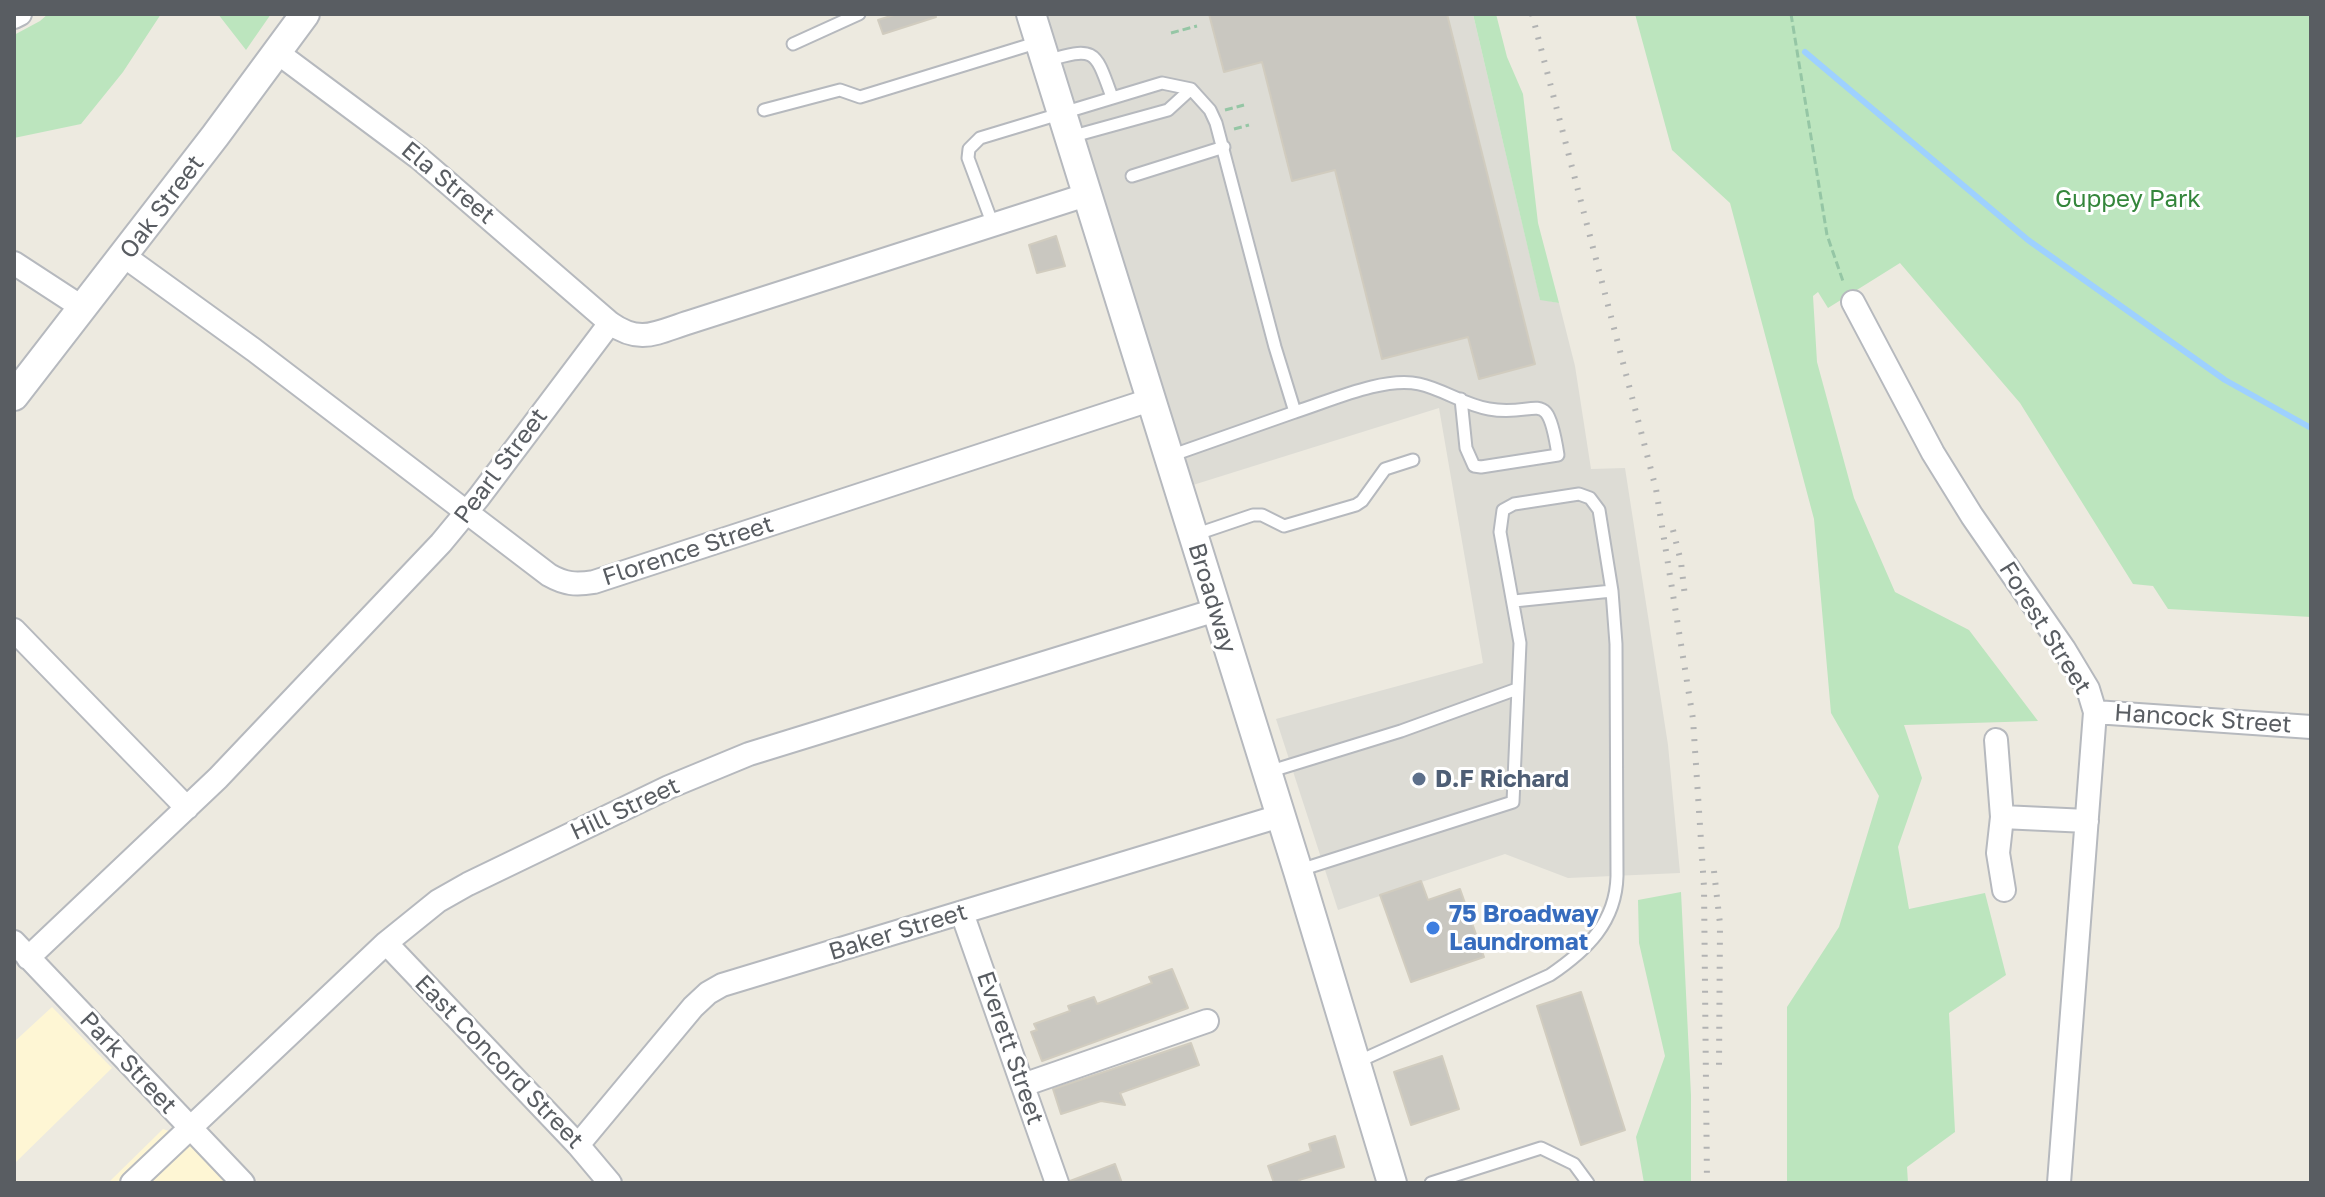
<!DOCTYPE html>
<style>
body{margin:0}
#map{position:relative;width:2325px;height:1197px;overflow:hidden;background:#edeae0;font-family:"Golos Text",sans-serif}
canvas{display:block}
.frame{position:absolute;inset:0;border:16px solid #595d62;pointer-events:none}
</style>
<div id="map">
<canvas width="2325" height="1197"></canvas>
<div class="frame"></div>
</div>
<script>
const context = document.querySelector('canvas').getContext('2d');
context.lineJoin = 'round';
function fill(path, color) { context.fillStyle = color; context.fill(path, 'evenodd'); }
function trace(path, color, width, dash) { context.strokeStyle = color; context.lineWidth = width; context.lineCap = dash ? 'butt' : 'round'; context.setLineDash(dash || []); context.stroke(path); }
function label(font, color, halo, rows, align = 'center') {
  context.font = font + ' "Golos Text",sans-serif'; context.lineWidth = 6; context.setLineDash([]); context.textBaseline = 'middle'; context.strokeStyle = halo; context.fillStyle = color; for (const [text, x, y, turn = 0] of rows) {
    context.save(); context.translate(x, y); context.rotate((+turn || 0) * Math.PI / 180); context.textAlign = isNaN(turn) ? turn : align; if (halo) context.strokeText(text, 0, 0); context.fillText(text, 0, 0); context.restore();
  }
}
fill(new Path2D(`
 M52,1007L112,1068L14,1164V1042Z
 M163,1129L204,1143L243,1183H108Z`), '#fef6d4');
fill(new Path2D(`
 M1047,14H1473L1540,299L1559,303L1575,366L1591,469L1625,468L1668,745L1680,873L1568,878L1505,854L1338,910L1276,719L1483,663L1439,408L1193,485L1156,379Z`), '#dddcd5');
fill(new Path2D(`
 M48,14H161L123,72L81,124L14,138V35L40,21Z
 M218,14H271L246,50Z
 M1473,14H1496L1507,57L1523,94L1538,223L1559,303L1540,300Z
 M1635,14H2311V617L2168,609L2153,586L2133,584L2020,403L1900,263L1828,308L1818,292L1813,296L1817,362L1854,498L1895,592L1969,630L2038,721L1904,725L1922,778L1898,847L1909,909L1985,893L2006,975L1949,1013L1955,1132L1907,1167L1908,1183H1787V1007L1839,927L1879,796L1831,713L1814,519L1730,203L1672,150Z
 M1681,892L1691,1095V1183H1644L1636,1137L1665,1056L1639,943L1638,900Z`), '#bce5be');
trace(new Path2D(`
 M1805,52L2028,240L2225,380L2311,428`), '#9ed1ff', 6);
const building = new Path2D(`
 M897,14H935L936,17L883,34L878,20Z
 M1209,14H1447L1535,364L1479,379L1468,337L1382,359L1335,170L1292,181L1262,62L1224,72Z
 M1056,236L1065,266L1037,273L1029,245Z
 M1421,881L1428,900L1460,889L1484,957L1411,982L1380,895Z
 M1172,969L1188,1008L1042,1061L1031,1032L1037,1030L1034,1024L1070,1011L1068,1006L1094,997L1097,1004L1152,983L1149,977Z
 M1581,992L1625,1130L1581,1145L1537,1006Z
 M1191,1043L1199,1065L1120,1093L1125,1105L1101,1101L1061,1114L1053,1089Z
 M1442,1056L1459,1109L1411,1125L1394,1072Z
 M1335,1136L1344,1167L1299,1180L1301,1183H1274L1268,1166L1311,1151L1309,1144Z
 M1115,1164L1122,1183H1071L1070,1181Z`);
fill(building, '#c9c7c0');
trace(building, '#d1ccbf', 2);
const service = new Path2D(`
 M793,44L859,14
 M1046,61C1096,46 1095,50 1112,97
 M764,110L840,90L860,97L1039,42
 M1132,176L1224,147
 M993,225L968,158L969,149L980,138L1162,83L1191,89L1168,110L1070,137
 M1295,412C1330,401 1384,376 1419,384C1443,389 1464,405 1489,409C1539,418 1547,383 1558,455L1481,467L1474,466L1466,448L1461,399
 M1170,456L1295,412L1275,347L1216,123L1210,110L1191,89
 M1194,535L1253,515H1262L1284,526L1356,505L1362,501L1385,469L1413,460
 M1514,601L1612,591
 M1268,772L1401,731L1517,689
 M1300,870L1513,802L1520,643L1500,532L1503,510L1514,504L1579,494L1590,498L1599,510L1612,591L1616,644L1617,876C1616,922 1587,950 1550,975L1355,1063
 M1431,1183L1541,1148L1574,1164L1588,1183`);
const minor = new Path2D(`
 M14,17L20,14
 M278,53L419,158L610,323C641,345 657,332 690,322L1086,195
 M124,256L254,350L549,575C565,584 575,585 594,582L1150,400
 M14,263L83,308
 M1853,302L1933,453L1972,516L2064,649L2088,689L2095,712L2059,1183
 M14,630L187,808
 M2095,712L2311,727
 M1996,740L2002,817
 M2004,890L1998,853L2002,817L2087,821
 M962,913L1057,1183
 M14,942L243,1183
 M386,943L578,1145L610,1183
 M28,958L218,778L441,543L479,497L610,323
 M1023,1085L1207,1021
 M578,1145L693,1007L708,993L722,985L1280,816
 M132,1183L386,943L438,901L468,884L669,787L749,754L1216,610`);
const tertiary = new Path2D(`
 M1031,14L1298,871L1392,1183
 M14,396L215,136L305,14`);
trace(service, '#b6b9be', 15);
trace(minor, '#b6b9be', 26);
trace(tertiary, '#b6b9be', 32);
trace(new Path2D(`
 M1791,14L1827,235L1844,284
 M1171,33L1197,26
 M1225,110L1244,105
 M1234,129L1249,125`), '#95c6a5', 3, [8, 4]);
trace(service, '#fff', 11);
trace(minor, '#fff', 22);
trace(tertiary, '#fff', 28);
trace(new Path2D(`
 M1532,14L1656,489L1693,719L1704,887L1707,1183
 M1673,530L1681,562L1685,597
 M1714,871L1720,924L1719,1067`), '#b2b3b3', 6, [2, 10]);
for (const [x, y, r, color] of [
 [1419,779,8,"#5c6f8a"],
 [1433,928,8,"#3f7fe0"]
]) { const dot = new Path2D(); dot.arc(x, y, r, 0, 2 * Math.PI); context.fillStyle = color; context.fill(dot); trace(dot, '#fff', 3); }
label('24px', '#595d62', '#fff', [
 ["Ela Street",448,183,40],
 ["Oak Street",162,207,-53],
 ["Pearl Street",501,466,-53],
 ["Florence Street",688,551,-18],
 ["Broadway",1212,598,73],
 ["Forest Street",2045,628,58],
 ["Hancock Street",2203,719,4],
 ["Hill Street",625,809,-25],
 ["Baker Street",898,932,-17],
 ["Everett Street",1010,1048,71],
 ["East Concord Street",499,1062,46],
 ["Park Street",128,1063,47]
]);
label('24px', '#34863b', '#fff', [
 ["Guppey Park",2128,199]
]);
label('bold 24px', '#4e5e75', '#fff', [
 ["D.F Richard",1435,779]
], 'left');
label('bold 24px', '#366cbe', '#fff', [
 ["75 Broadway",1449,914],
 ["Laundromat",1449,942]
], 'left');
</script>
